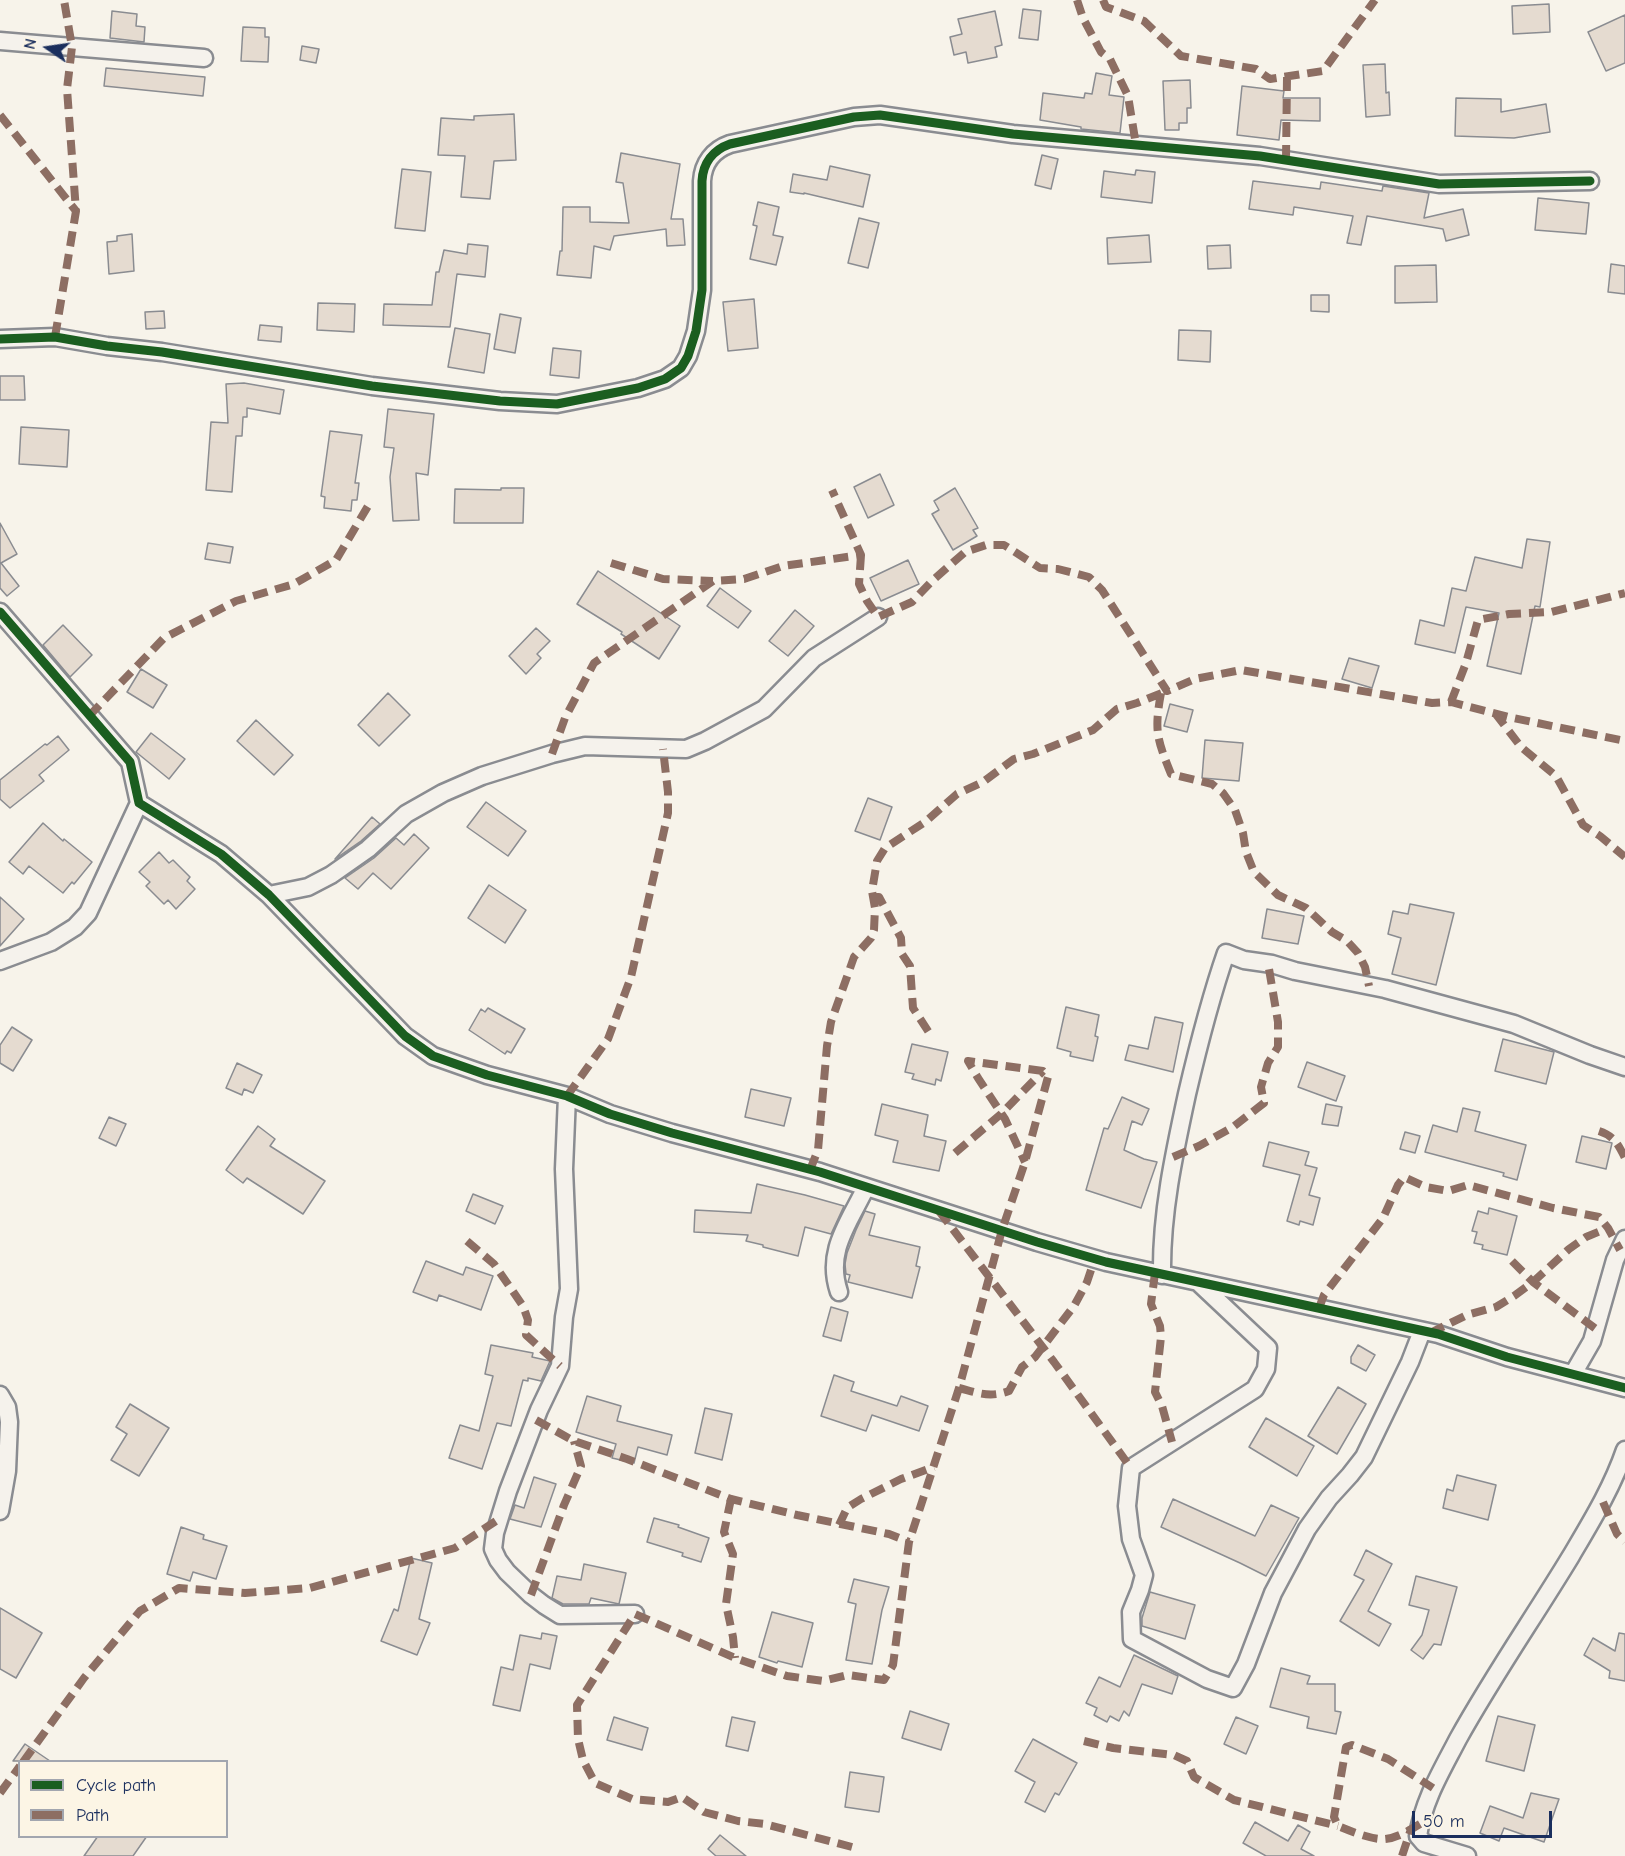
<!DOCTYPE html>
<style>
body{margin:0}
#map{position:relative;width:1625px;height:1856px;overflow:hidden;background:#f7f3ea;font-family:"Comic Neue",sans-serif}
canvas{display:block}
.legend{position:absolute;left:18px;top:1760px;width:210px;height:78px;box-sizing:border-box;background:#fcf5e5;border:2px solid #a2a6af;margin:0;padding:8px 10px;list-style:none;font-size:18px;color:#1b2f5e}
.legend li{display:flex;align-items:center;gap:12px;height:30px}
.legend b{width:30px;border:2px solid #a2a6af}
.north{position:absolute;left:18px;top:18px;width:60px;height:60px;-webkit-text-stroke:4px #fcf5e5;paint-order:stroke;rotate:283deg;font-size:16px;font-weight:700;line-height:24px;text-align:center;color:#1b2f5e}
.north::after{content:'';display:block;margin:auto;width:21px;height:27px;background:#1b2f5e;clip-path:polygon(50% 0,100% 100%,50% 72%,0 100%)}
.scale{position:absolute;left:1412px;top:1811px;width:140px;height:27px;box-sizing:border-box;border:3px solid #1b2f5e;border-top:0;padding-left:8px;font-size:18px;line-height:21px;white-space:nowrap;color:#1b2f5e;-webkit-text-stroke:4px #fcf5e5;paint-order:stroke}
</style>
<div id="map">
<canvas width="1625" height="1856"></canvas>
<ul class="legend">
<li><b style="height:8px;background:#1b5e20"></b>Cycle path</li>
<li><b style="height:8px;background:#8d6e63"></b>Path</li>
</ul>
<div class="north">N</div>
<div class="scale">50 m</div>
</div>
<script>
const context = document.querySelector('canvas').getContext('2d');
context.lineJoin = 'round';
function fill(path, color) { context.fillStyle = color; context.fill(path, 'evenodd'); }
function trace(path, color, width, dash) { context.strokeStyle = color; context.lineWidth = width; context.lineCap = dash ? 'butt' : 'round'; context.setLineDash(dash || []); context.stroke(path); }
const building = new Path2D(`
 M1549,4L1550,32L1513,34L1512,6Z
 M1023,9L1041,11L1038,40L1019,38Z
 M112,11L137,14L136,26L145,27L144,42L110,38Z
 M995,11L1002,45L995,47L997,57L968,63L966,52L954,55L950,37L962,34L958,19Z
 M1625,15V63L1606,71L1588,32Z
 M243,27L265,28V37H269L268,62L241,61Z
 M302,46L319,49L316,63L300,60Z
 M1385,64L1386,93L1389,92L1390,115L1366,117L1363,65Z
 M106,68L205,77L203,96L104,86Z
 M1096,73L1112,76L1109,95L1124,97L1120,133L1081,129V127L1040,120L1043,93L1084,98L1085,93L1092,94Z
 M1190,80L1191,108H1187V123H1179V130H1165L1163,81Z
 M1242,86L1284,91L1283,98H1320V121L1281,120L1279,140L1237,135Z
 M1456,98L1501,99V112L1546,104L1550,132L1514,138L1455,136Z
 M514,114L516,160L494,161L490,199L461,197L465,156L438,155L441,118L474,120V116Z
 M621,153L680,164L671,219H683L685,245L667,246L666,229L614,236L610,250L594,246L591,278L557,275L560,251H562L563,207H590V222L629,223L623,183L616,182Z
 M1042,155L1058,159L1051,189L1035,185Z
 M830,166L870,175L863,207L804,193V194L790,192L793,174L827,180Z
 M402,169L431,172L425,231L395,228Z
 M1136,170L1155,172L1152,203L1101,197L1104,171L1135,175Z
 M1253,181L1320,189L1321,182L1382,191L1383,186L1429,193L1424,218L1463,209L1469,235L1446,241L1443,229L1367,216L1361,245L1347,243L1353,216L1294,207L1293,215L1249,209Z
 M1538,198L1589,203L1586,234L1535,230Z
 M758,202L779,207L773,235L783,237L776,265L750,259L757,226L753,225Z
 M859,218L879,223L868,268L848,263Z
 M132,234L134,271L109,274L107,242L117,241V236Z
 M1149,235L1151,262L1108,264L1107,238Z
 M468,244L488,246L485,277L457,274L450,327L383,325L384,304L432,305L436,272H439L444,250L467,254Z
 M1230,245L1231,268L1208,269L1207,246Z
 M1611,264L1625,266V294L1608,292Z
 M1436,265L1437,302L1395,303V266Z
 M1311,295H1329V312L1311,311Z
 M754,299L758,348L728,351L723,302Z
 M318,303L355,304L354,332L317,330Z
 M164,311L165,328L146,329L145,312Z
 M500,314L521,318L515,353L494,349Z
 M260,325L282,327L281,342L258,340Z
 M455,328L490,334L484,373L448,367Z
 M1179,330L1211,331L1210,362L1178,360Z
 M553,348L581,351L579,378L550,375Z
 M0,376H24L25,400H0Z
 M244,383L284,390L280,414L247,408V417H243L242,436H236L232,492L206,490L211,422L228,423L226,384Z
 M388,409L434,414L428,475L416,473L419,520L393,521L390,477L394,448L384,447Z
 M21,427L69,430L67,467L19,464Z
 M330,431L362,435L355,483H359L357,500H352L351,511L324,508L325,497L321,496Z
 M880,474L894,505L868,518L854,487Z
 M501,488H524L523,523H454L455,489L501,490Z
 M955,488L978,528L973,530L977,536L953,550L932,514L939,510L934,501Z
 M0,523L17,554L1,563L19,586L7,596L0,588Z
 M1527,539L1550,542L1540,607L1535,606L1521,674L1487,666L1499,613L1466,607L1455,653L1415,644L1420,620L1444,626L1452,588L1466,591L1475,557L1522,568Z
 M208,543L233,547L230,563L205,559Z
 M908,560L919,584L881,601L870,578Z
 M598,571L680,626L659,659L621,634L622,632L577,604Z
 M720,588L751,611L738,628L707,606Z
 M795,610L814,626L788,656L769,641Z
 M63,625L92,655L70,677L43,645Z
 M536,628L550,641L537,654L541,658L526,674L509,656Z
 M1349,658L1379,666L1372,688L1342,679Z
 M141,669L167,685L153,708L127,692Z
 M388,693L410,715L379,746L358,725Z
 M1170,704L1193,710L1187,732L1164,726Z
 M256,720L293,755L274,775L237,741Z
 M151,733L185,759L169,779L136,752Z
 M58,736L69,750L39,775L44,781L10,808L0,799V780L45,744L47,745Z
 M1205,740L1243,743L1239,781L1202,778Z
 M868,798L892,807L880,840L855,831Z
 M486,802L526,831L508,856L467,827Z
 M372,817L380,824L361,841L335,859Z
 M43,823L63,841L64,839L92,862L74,884L72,882L63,893L29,866L23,874L9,862Z
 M414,834L429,848L391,889L373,873L358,889L345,878L374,858L396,838L404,845Z
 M159,852L169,863L173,860L190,877L187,881L195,889L176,909L168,900L164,904L146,886L150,882L139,872Z
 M489,885L526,910L505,943L468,918Z
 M0,897L24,919L0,946Z
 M1410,904L1454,913L1436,985L1392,974L1401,938L1388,934L1393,911L1408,914Z
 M1267,909L1304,916L1298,944L1262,938Z
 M1066,1007L1099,1015L1095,1036L1098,1037L1093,1061L1070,1056L1071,1052L1057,1048Z
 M488,1008L525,1029L511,1053L507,1051L505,1054L469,1030L481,1009L485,1012Z
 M1155,1017L1183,1023L1173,1072L1125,1060L1129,1045L1148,1049Z
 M12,1027L32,1040L13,1071L0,1063V1045Z
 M1503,1039L1554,1052L1546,1084L1495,1071Z
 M912,1044L948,1052L941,1081L936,1079L935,1085L912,1079L914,1074L905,1072Z
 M1307,1062L1345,1076L1336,1101L1298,1087Z
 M237,1063L262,1075L253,1093L244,1089L242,1095L226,1088Z
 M751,1089L791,1098L784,1126L745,1117Z
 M1122,1097L1149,1109L1142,1125L1132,1121L1124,1150L1144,1159L1157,1162L1141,1208L1086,1190L1104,1128L1108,1129Z
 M882,1104L928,1115L924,1136L946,1141L939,1171L893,1162L898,1141L875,1135Z
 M1326,1104L1342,1107L1338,1126L1322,1124Z
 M1463,1108L1480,1112L1475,1131L1526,1145L1517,1180L1503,1176L1504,1173L1425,1152L1433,1125L1457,1132Z
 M109,1117L126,1124L116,1146L99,1138Z
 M258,1126L275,1139L270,1146L325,1181L303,1214L247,1178L243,1183L226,1170Z
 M1405,1132L1420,1136L1415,1153L1400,1149Z
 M1582,1136L1612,1143L1606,1169L1576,1162Z
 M1269,1142L1309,1152L1305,1165L1317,1168L1309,1195L1320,1198L1313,1225L1300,1221L1299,1225L1287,1221L1300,1175L1263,1166Z
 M757,1184L805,1195L844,1206L831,1234L805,1227L798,1256L763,1247V1245L746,1241L748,1235L694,1232L695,1210L751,1213Z
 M473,1194L503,1206L495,1224L466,1211Z
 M1489,1208L1517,1216L1507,1255L1482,1249L1483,1245L1474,1243L1477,1232L1472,1231L1478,1211L1488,1214Z
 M865,1211L875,1214L869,1235L920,1247L916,1266L920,1267L912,1298L848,1282L850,1275L846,1274L845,1264L847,1253L856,1230Z
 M426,1261L463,1275L466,1267L493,1276L481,1310L439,1295L437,1301L413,1292Z
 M831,1307L848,1312L841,1341L823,1336Z
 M491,1345L533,1353L532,1357L550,1361L541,1381L528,1378V1381L523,1380L511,1426L497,1423L482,1469L449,1458L460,1425L479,1431L493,1376L485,1374Z
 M1358,1345L1375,1355L1366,1371L1351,1363V1357Z
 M834,1375L854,1382L851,1391L897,1406L901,1396L928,1406L919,1431L872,1415L866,1431L821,1416Z
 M1338,1387L1366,1404L1337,1454L1308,1436Z
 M587,1396L621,1406L617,1421L672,1435L667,1455L638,1447L634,1463L612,1458L616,1444L576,1432Z
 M130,1404L169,1428L139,1476L111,1460L127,1434L116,1427Z
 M705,1408L732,1414L722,1460L695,1453Z
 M1266,1418L1314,1446L1297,1476L1249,1447Z
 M1457,1475L1496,1485L1488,1520L1443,1508L1447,1489L1453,1491Z
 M534,1477L556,1484L541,1527L510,1519L515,1505L524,1508Z
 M1173,1499L1255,1536L1271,1505L1299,1518L1266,1576L1240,1563L1161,1527Z
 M654,1518L679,1525L678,1527L709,1538L701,1562L682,1556L683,1553L647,1542Z
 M181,1527L204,1535L203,1539L227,1546L216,1579L193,1572L190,1581L167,1574Z
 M1366,1550L1392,1564L1368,1611L1391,1624L1379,1646L1340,1621L1364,1580L1354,1575Z
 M411,1558L432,1563L419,1619L430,1623L417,1655L381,1641L394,1609L398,1611Z
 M584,1564L626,1573L619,1604L591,1598L589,1604H563L552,1598L557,1576L581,1580Z
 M1416,1576L1457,1587L1441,1645L1434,1644L1423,1659L1411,1650L1422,1635L1429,1610L1409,1605Z
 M854,1579L889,1587L882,1610L872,1664L846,1660L856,1604L848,1602Z
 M1150,1592L1195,1605L1185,1639L1142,1626V1618Z
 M0,1608L42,1633L16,1678L0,1669Z
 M772,1612L813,1623L802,1667L778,1661L777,1663L759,1657Z
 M542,1633L557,1636L550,1669L530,1664L520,1711L493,1705L501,1667L513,1670L520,1635L541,1639Z
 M1619,1633L1625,1634V1681L1609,1678L1610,1671L1584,1655L1593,1638L1615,1651Z
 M1134,1655L1178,1676L1172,1694L1142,1684L1129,1716L1124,1711L1119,1721L1110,1716L1107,1722L1094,1715L1097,1708L1086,1703L1099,1677L1120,1687Z
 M1281,1668L1310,1676L1307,1684H1335V1711L1341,1712L1336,1734L1307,1728L1309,1717L1270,1707Z
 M910,1711L949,1724L941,1750L902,1738Z
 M1498,1716L1535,1725L1524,1771L1486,1761Z
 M614,1717L648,1728L642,1750L607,1740Z
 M732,1717L755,1722L748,1751L726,1746Z
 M1236,1717L1258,1726L1246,1754L1224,1744Z
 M1033,1739L1077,1763L1059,1795L1055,1793L1045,1812L1025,1802L1035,1782L1015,1771Z
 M25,1744L50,1761H13Z
 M850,1772L884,1777L879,1812L845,1807Z
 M1531,1793L1559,1799L1544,1842L1504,1828L1499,1841L1480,1833L1490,1806L1523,1818Z
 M1255,1822L1288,1841L1298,1825L1310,1832L1301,1849L1314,1856H1266L1243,1843Z
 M720,1835L746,1856H716L708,1849Z
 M98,1836H147L133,1856H84Z`);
fill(building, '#e5dbd0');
trace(building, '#8a8c91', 1.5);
const street = new Path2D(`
 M0,41L204,58
 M0,339L55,337L107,346L162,352L372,386L500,401L557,404L638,388L665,379L681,368L688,356L696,331L702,290V181C703,163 713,150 730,144L854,117L880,115L1013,134L1260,156L1439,184L1590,181
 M0,612L130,762L139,803L221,854L269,895L405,1036L433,1056L487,1075L567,1096L610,1114L672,1133L820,1172L1037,1242L1106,1262L1438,1334L1507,1357L1625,1388
 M269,895L308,887L331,875L368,849L406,814L443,793L482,776L552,754L585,746L686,749L705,741L764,709L814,658L878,617
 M0,961L51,942L75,927L88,913L139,803
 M567,1096L564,1169L569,1289L564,1317L560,1366L539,1410L508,1491L495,1533L493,1549L498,1560L507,1572L531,1595L544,1605L560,1615L635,1614
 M1162,1275C1161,1214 1174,1154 1187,1094C1198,1047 1210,999 1226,953L1244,960L1272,964L1295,971L1385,989L1514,1024L1590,1055L1625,1067
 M1199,1283L1268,1348L1266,1369L1255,1389L1131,1468L1127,1506L1131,1539L1144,1575L1140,1590L1131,1612L1132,1639L1207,1679L1233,1688L1246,1664L1273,1593L1289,1563L1307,1529L1329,1498L1350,1475L1364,1457L1410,1362L1422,1331
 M839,1292C825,1251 849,1223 866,1187
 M1573,1374L1592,1341L1615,1260L1625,1239
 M0,1395L7,1407L9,1422L7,1471L0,1511
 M1467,1856L1424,1843L1418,1836C1423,1801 1442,1770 1458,1739C1493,1676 1534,1617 1571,1556C1591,1522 1612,1488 1625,1450`);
trace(street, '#8a8c91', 21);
trace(street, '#f5f2ec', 16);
trace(new Path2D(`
 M1077,0L1083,18L1101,52L1110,59L1128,96L1136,145
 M1103,0L1106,7L1144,21L1181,56L1256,69L1270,79L1323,71L1375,0
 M0,115L76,211
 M1286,160L1287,77
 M55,337L76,211L67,89L72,47L64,0
 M861,555L859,584L867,601L878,617L912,602L932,581L965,552L986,545H1004L1040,568L1058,569L1089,577L1102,590L1167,691L1195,679L1241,670L1432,703L1451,702L1513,718L1625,741
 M611,563L663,579L713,581
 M1161,693C1154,731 1157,739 1171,774L1212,784L1223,793L1235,810L1243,833L1246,852L1254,872L1278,895L1306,908L1332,932L1347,941L1358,953L1365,967L1369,986
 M1451,702L1466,663L1478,620L1509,614L1551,612L1625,593
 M1495,713L1521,747L1556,776L1583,825L1600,836L1625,857
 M89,716L164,638L236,601L294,584L336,560L371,501
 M552,754L565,718L594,663L713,581L744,579L783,566L861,555L832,490
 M873,897H879L901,938L902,954L910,966L913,1008L930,1034
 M567,1096L608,1039L631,977L668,813V792L663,749
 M1599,1131C1614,1136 1618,1144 1625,1158
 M955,1153L1001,1114L1043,1071
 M1173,1157L1199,1146L1233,1127L1264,1103L1261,1087L1268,1063L1278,1047V1022L1268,963
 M810,1170L818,1150L827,1046L831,1022L854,957L871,938L874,930L875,908L872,891L877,861L885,848L925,822L957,794L983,782L1014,759L1033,754L1093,730L1117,709L1137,703L1167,691
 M939,1211L1054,1362L1131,1468
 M467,1241L494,1264L523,1306L528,1320L526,1335L560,1366
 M1512,1261L1533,1282L1596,1329
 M1155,1273L1151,1304L1160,1326L1161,1337L1155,1392L1162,1406L1172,1442
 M1319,1308L1324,1295L1383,1218L1398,1185L1404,1177L1426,1187L1448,1191L1468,1185L1553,1208L1599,1217L1608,1228L1620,1250
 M1430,1333L1467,1315L1496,1307L1514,1296L1533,1282L1569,1249L1586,1237L1608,1228
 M959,1388C979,1393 989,1398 1009,1391L1022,1367L1035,1357L1074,1306L1087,1282L1095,1258
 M536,1420L574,1441L627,1459L731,1499L797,1515L889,1534L909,1542
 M731,1499L724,1532L733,1554L726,1604L733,1637L735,1658
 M1603,1502L1617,1534L1625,1542
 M839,1525L847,1508L861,1499L901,1479L934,1467
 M531,1595L564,1505L581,1466L574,1441
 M1084,1741L1113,1748L1174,1755L1187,1761L1194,1777L1234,1800L1338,1826
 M23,1762L84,1678L140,1611L179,1588L245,1593L310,1588L455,1548L499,1519
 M0,1793L20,1766
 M1420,1824C1410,1830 1397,1838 1385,1839C1372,1840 1350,1831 1338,1826L1334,1817L1346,1747L1352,1745L1388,1759L1433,1788
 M852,1847L765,1824L738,1821L704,1812L682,1797L668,1802L632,1799L595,1783L583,1760L578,1739L577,1705L635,1614L735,1658L787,1676L823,1681L848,1675L884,1680L893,1665L909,1542L959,1388L1002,1230L1025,1162L1048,1077L1043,1071L968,1061L978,1078L1005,1119L1025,1162
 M1402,1856L1411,1829`), '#8d6e63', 8, [15, 8]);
trace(new Path2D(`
 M0,339L55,337L107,346L162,352L372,386L500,401L557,404L638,388L665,379L681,368L688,356L696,331L702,290V181C703,163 713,150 730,144L854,117L880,115L1013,134L1260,156L1439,184L1590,181
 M0,612L130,762L139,803L221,854L269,895L405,1036L433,1056L487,1075L567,1096L610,1114L672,1133L820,1172L1037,1242L1106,1262L1438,1334L1507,1357L1625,1388`), '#1b5e20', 9);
</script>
